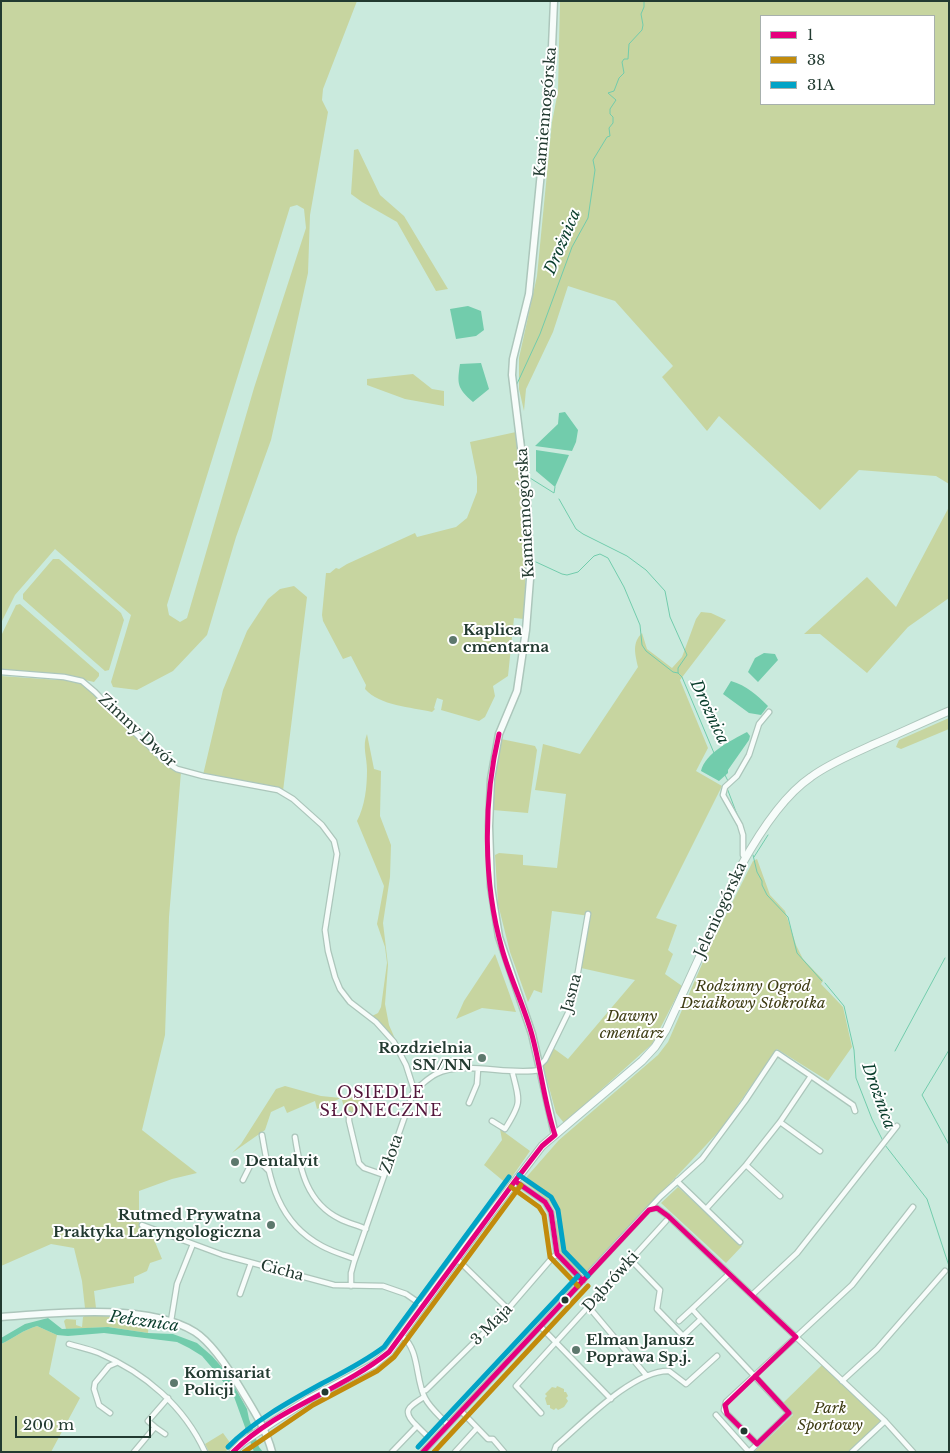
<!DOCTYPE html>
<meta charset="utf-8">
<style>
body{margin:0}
#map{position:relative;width:950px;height:1453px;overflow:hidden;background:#caeadd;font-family:"Libre Baskerville",serif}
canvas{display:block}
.frame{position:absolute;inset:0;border:2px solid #223a30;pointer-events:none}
.legend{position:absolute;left:760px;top:15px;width:175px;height:90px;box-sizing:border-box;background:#fff;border:1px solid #a7b0ac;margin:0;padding:6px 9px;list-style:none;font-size:15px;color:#223a30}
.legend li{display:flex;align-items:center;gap:10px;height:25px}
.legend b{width:25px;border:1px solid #a7b0ac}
.scale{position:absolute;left:15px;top:1416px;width:136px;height:22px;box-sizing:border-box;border:2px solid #223a30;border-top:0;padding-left:6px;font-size:15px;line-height:18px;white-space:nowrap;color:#223a30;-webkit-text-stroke:4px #fff;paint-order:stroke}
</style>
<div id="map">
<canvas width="950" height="1453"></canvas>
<div class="frame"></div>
<ul class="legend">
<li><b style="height:6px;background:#e5007d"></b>1</li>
<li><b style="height:6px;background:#c28b0c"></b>38</li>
<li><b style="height:6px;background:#02a3c6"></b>31A</li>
</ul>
<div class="scale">200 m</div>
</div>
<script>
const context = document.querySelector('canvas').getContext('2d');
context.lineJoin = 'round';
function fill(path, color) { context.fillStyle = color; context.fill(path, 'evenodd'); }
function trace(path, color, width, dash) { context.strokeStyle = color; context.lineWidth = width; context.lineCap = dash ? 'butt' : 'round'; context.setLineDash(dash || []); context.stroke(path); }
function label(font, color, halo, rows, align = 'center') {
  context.font = font + ' "Libre Baskerville",serif'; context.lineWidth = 4; context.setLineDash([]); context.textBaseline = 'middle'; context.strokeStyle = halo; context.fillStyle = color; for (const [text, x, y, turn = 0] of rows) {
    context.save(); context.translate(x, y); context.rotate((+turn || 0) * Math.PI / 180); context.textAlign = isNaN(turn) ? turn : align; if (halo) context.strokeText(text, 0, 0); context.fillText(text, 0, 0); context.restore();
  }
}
fill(new Path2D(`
 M1,1H357L323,89L322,100L328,112L310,215L308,273L271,440L236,537L207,635L173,671L137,690L113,687L111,682L131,615L55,549L15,595L1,623ZM297,205L304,209L306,228L254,388L187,618L180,622L169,615L167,605L290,207Z
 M560,1H949V484L936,476L859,470L820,510L719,416L707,431L662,377L673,366L615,301L568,286L553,332L526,389L524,411L519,389V358L537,276L552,122L558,91ZM761,16H934V104H761Z
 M358,149L380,195L404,216L448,289L436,291L397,222L362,202L351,194L354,150Z
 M413,374L432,389L444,391V406L405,399L367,385V379Z
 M516,432L524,498L526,558L524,619L514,618L508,676L493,686L495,696L485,717L479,721L441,710L443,700L437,698L434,708L435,709L432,712C411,707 380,706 365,689L366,685L351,656L343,659L323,621L322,615L326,573H330L336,568L339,569L347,564L415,533L417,537L456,527L467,518L477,492V477L470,442Z
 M949,507V598L908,627L867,673L820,634H804L867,577L896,607Z
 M53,559H59L121,613L124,620L109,670L105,671L23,599V594Z
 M294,586L307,597L283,791L203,775L223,690L247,631L268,599L280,589Z
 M20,604L99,673V676L94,682L63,675L1,670V636L16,605Z
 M701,612L711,613L726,620L680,680L708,748L696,771L722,786L656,918L677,925L668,950L673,954L665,974L682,986L652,1044L564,1123L556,1113L543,1065L547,1062L553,1048L568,1059L635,980L581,968L590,916L552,911L542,993L534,990L528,1002L510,952L498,904L495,855L499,853L523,855V865L557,868L566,794L535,790L543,744L580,754L638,667C635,653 632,643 642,633L647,649L672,668L682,657L696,619Z
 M1,676L58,680V678L72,679L85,684L130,730L181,772L169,917L165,1035L142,1130L197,1173L172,1179L139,1191V1227L151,1232L162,1259L150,1263L147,1271L134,1277V1283L94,1291L96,1308H85L82,1281L74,1248L51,1244L1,1266Z
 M949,718V729L901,749L896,747L899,740Z
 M367,734L374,769L381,771L380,816L391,845L390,877L383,923L388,965L385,1004L389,1025L402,1055L372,1016L378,1013L381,1007L387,963L385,947L377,924L384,886L357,821C365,806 367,787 367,770C367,757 362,746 367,734Z
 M501,739L535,746L537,750L528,813L493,810L497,758Z
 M757,859L770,895L785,911L796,945L803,959L823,980L821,984L843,1007L852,1047L828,1081L777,1049L721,1129L587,1272C580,1274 578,1273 573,1268C555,1250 558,1246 555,1221L557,1220L555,1210L549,1201L523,1181L559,1140L658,1055L668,1042L706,955L753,861Z
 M495,954L516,1012L482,1008L456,1019L464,1001Z
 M285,1086L321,1096L341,1098L317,1109L315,1101L287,1113L284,1106L271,1112L265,1130L232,1153L241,1144L276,1089Z
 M361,1095L365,1110L346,1115L342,1100Z
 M500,1129L530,1151L507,1184L484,1165L502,1140Z
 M678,1187L742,1246L726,1263L661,1203Z
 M86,1315L149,1319L148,1333L108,1327L66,1329L64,1321L66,1319L80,1320H76V1325L82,1327L83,1317Z
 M37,1326L57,1335L49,1374L80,1398L51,1452H1V1344C14,1338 23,1330 37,1326Z
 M822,1365L843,1381L885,1421L853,1452H754L793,1415L783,1403Z
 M557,1386L564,1389V1392H566L568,1396L566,1398L568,1401L564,1407L558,1410L556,1408L554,1410L550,1408V1405H547L545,1398L547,1396L545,1394L552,1387L556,1388Z
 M223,1433L231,1444H233L225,1452H209L205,1444Z`), '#c7d5a0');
fill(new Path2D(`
 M468,306L481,311L484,330L476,336L456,339L450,309Z
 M481,363L489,389L473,402C457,388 457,384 460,364Z
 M565,412L578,430L576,442L572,451L535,446L558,424L559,413Z
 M536,450L569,455L555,487L536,471Z
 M764,653L775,654L778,660L758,682L748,672L755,658Z
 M731,681C747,686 756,694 768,706L761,715L749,713L723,694Z
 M747,732L750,736L749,740L728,770V773L719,781L701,771C705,753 732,740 747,732Z
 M48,1318L62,1329L108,1327L148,1333L173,1334L197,1343L212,1356L227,1373L247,1409L249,1419L259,1447L263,1452H254L233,1394L214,1370L202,1356L189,1348L177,1342L104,1333L68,1336L57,1335L37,1326C23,1330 14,1338 1,1344V1338L25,1324Z`), '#72ccac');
trace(new Path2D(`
 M947,1L949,3
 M516,386L540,334L572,247L588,218L595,170L593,160L607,137L610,136L609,128L613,123V117L610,114V109L616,100L608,93L614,91L619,78L624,73L622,62L624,59H628L629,44L642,30L643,25L641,14L644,7V1
 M521,423L530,478L554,493L555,487
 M559,499L576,529L583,534L627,556L646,570L665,591L670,617L687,655L678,668V673L682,677L714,753
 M536,562L562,574L567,575L578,572L594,556L600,554L608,558L624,587L640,625L642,645L646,651L673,672L678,673
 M725,775L728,781
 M727,788L738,817
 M753,855L757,872L762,881V885L767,895L788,917L797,953L822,981
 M754,857L768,835
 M825,983L844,1006L854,1050L856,1078L872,1119L883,1141
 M949,1050L922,1095L949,1145
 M895,1051L945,958
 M885,1145L927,1199L949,1266`), '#72ccac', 1);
const street = new Path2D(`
 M1,672L64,677L82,681L95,692L131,729L166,762L177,769L203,776L278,790L293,799L322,825L334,841L337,854L325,930L328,951L335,977L340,989L350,1002L376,1022L394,1042L406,1065L414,1090
 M745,858L743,855V835L740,825L723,795L725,787L737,776L749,755L759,724L769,712
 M539,1066L545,1060L569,1011L574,995L588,914
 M469,1103L477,1084L478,1069
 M349,1114V1121L359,1163L364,1168L384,1175
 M492,1121L505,1129C522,1102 520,1102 512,1071
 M780,1122L820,1151
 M262,1135C270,1181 277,1222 322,1246C333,1252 344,1255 355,1259
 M295,1137C300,1170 307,1203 340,1219C348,1223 357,1225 366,1229
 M746,1165L780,1196
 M243,1180L250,1166L257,1159L268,1170
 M515,1181L545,1202L551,1212L557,1254L583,1281
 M677,1181L706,1209L746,1165L780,1122L811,1076L853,1105L855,1111
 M650,1209L657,1208L668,1216L885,1421L913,1452
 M706,1209L740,1242
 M142,1225L223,1255L334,1285L383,1286L406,1294L422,1305
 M457,1259L508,1309
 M631,1260L660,1290L657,1309L683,1336L701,1319L692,1309L729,1274
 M351,1286V1273L354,1262L414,1090C422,1085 428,1078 436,1074C466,1060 507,1076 540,1070
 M240,1294L251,1263
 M752,1295L797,1253L897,1126
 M588,1306L646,1375
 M701,1319L789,1413L749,1452L716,1415
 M171,1321L177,1284L193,1244
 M679,1321L692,1309
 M540,1326L611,1399
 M402,1336C420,1350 415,1379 425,1398C430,1408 441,1417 448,1425
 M69,1344C79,1347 89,1349 99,1353C145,1373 184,1406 205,1452
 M842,1381L877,1349L945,1271
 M422,1391L426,1390L508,1309L552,1258L557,1254
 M461,1411L488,1439H493L504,1452
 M110,1413L99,1405L94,1389L95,1383L109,1366L116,1363
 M541,1413L516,1386L666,1221
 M417,1426L427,1436
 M155,1427L165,1434
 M757,1444L727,1414L724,1410L726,1402L852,1285L913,1207
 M134,1452L155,1427L148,1421L168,1398
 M392,1452L417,1426C401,1411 408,1407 424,1397
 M423,1452L660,1197L702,1159L745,1101L777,1053L811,1076
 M455,1452L477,1428
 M554,1452L556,1446C583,1423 633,1370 669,1371L686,1384L717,1356
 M852,1452L885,1421`);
const secondary = new Path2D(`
 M554,1L551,70L529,294L513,359L512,375L527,496L530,579L526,630L517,691L499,734L491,779L489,826L491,887L499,937L532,1034L555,1135
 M1,1317C55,1313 148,1303 195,1332C212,1343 232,1374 242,1391C254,1411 266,1429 272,1452`);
const primary = new Path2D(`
 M233,1452L243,1442L273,1422L309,1399L373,1365L389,1352L478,1230L542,1146L642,1061L655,1047L666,1030L741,866C757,837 783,796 811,777C830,763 851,755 872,745C898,734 923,722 949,711`);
trace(street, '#acc6bb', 7);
trace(secondary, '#acc6bb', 9);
trace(primary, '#acc6bb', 9);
trace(street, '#f7fcfa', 4.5);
trace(secondary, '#f7fcfa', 6);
trace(primary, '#f7fcfa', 7);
trace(new Path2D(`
 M499,734C483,801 483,882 502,949C510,978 524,1006 532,1035C541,1068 544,1102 555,1135
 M515,1181L545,1202L551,1212L557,1254L583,1281
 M755,1376L789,1413L757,1444
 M757,1444L727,1414L725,1405L796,1337
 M233,1452C277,1408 341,1391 389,1352L515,1181L542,1146L555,1135
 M423,1452L649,1210L657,1208L668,1216L796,1337`), '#e5007d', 5);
trace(new Path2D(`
 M511,1187L539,1207L544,1215L550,1257L578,1286
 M244,1452L313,1405L377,1371L394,1357L521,1185
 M434,1452L588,1286`), '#c28b0c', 5);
trace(new Path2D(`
 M519,1175L551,1197L558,1210L564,1251L588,1276
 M228,1447C252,1422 290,1401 321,1384C342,1373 364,1362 384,1347L509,1177
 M418,1447L578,1276`), '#02a3c6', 5);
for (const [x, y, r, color] of [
 [453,640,5,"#5d786d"],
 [482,1058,5,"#5d786d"],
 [235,1162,5,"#5d786d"],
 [271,1225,5,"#5d786d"],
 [565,1300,4.5,"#223a30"],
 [576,1350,5,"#5d786d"],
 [174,1383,5,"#5d786d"],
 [325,1392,4.5,"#223a30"],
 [744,1431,4.5,"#223a30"]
]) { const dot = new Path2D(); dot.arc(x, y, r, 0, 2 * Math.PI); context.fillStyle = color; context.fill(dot); trace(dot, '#fff', 2); }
label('15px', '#223a30', '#fff', [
 ["Kamiennogórska",546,112,-85],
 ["Kamiennogórska",526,513,-93],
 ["Zimny Dwór",137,731,43],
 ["Jeleniogórska",721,910,-65],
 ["Jasna",572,993,-75],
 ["Złota",392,1154,-71],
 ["Cicha",282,1271,15],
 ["Dąbrówki",611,1282,-48],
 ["3 Maja",492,1325,-45]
]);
label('bold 15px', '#223a30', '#fff', [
 ["Kaplica",463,631],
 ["cmentarna",463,648],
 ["Rozdzielnia",472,1049,"right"],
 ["SN/NN",472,1066,"right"],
 ["Dentalvit",245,1162],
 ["Rutmed Prywatna",261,1216,"right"],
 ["Praktyka Laryngologiczna",261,1233,"right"],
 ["Elman Janusz",586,1341],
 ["Poprawa Sp.j.",586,1358],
 ["Komisariat",184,1374],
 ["Policji",184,1391]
], 'left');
label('italic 15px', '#3e3c13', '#fff', [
 ["Rodzinny Ogród",753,987],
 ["Działkowy Stokrotka",753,1004],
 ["Dawny",632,1017],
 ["cmentarz",632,1034],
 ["Park",830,1409],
 ["Sportowy",830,1426]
]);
label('italic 16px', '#093d2c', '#fff', [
 ["Drożnica",563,242,-67],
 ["Drożnica",709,712,65],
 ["Drożnica",878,1096,70],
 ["Pełcznica",144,1322,8]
]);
context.letterSpacing = '1px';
label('16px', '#53163b', '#fff', [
 ["OSIEDLE",381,1093],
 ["SŁONECZNE",381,1111]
]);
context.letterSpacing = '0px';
</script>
